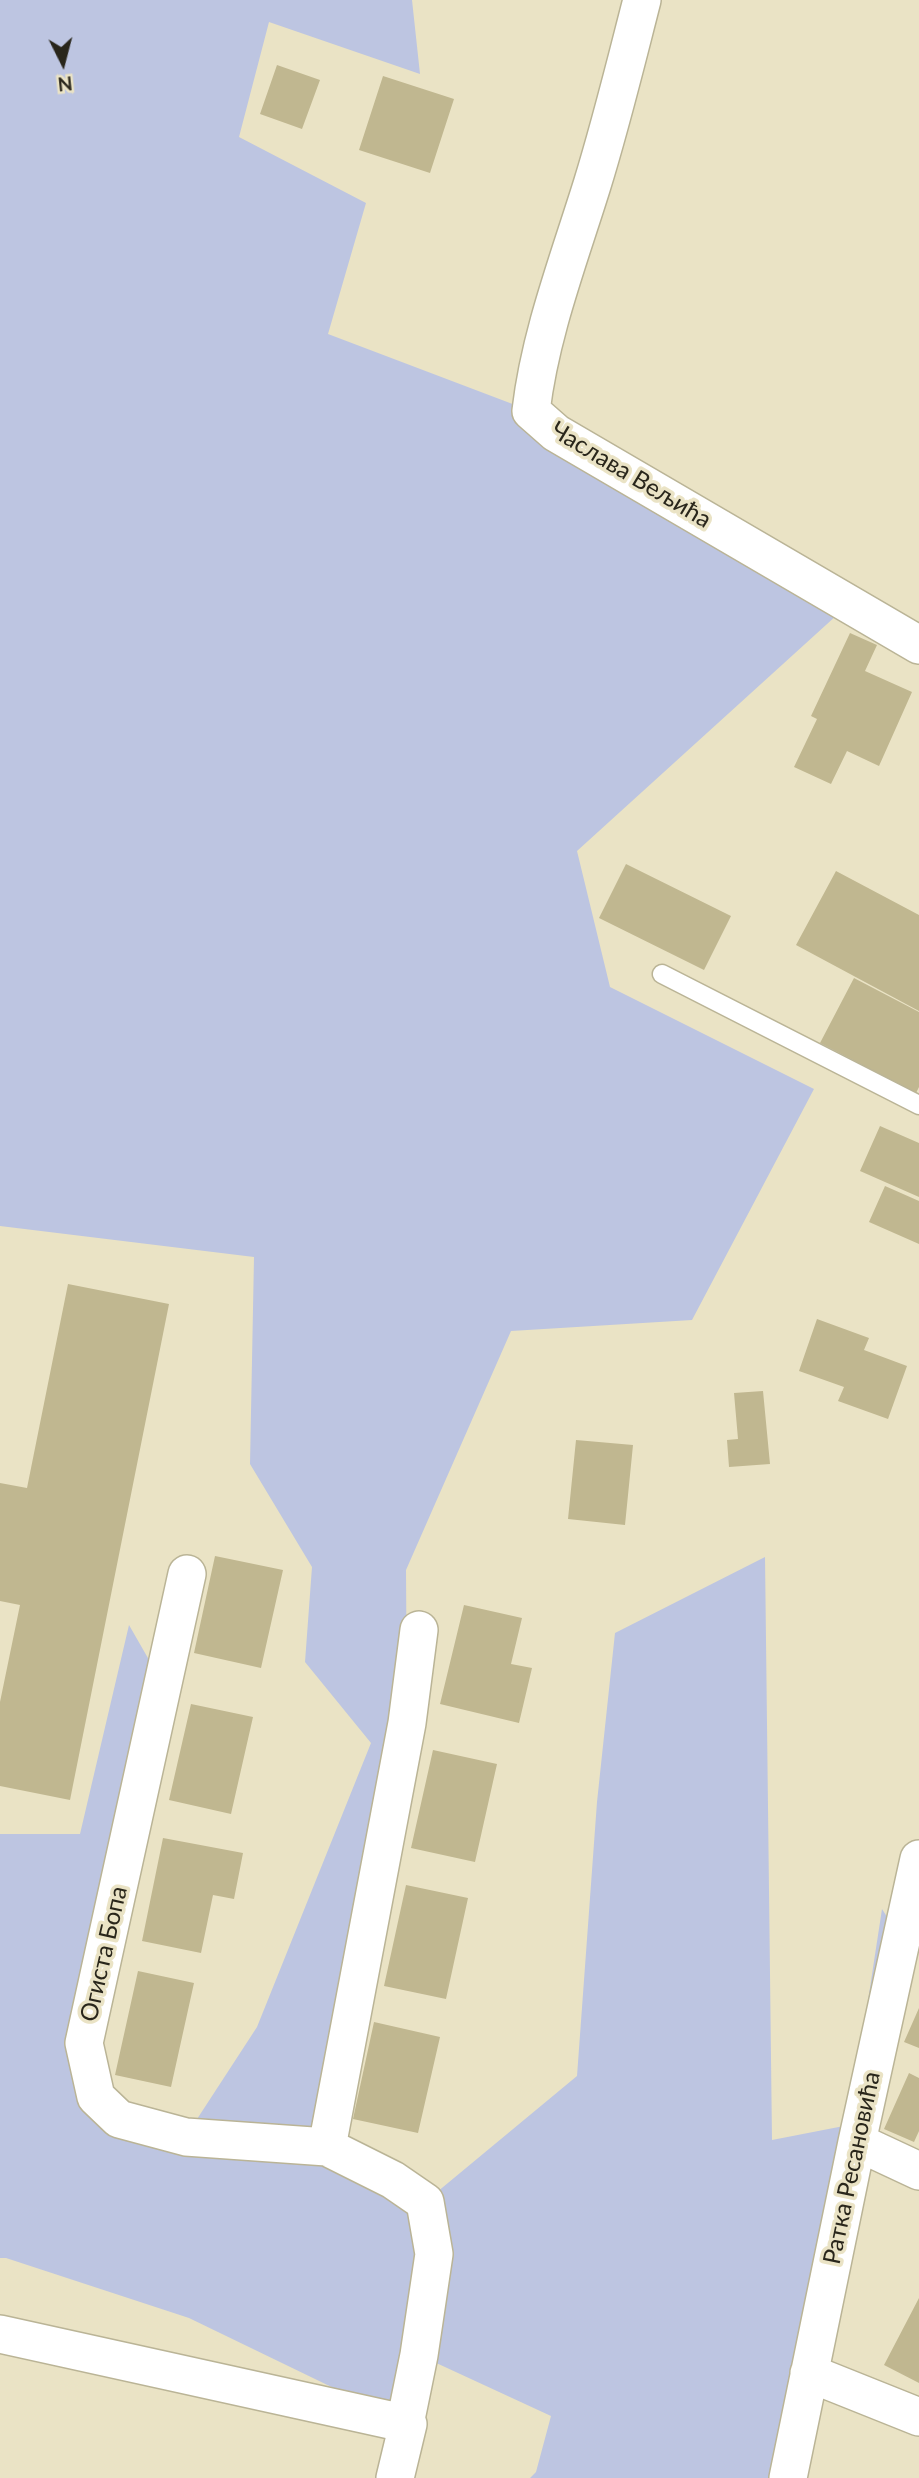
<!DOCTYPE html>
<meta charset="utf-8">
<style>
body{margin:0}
#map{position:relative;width:919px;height:2478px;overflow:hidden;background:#eae3c5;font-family:Lato,sans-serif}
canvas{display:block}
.north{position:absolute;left:28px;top:28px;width:70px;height:70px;-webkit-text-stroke:5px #eae3c5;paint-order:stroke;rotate:174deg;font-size:19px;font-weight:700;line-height:28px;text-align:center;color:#29261b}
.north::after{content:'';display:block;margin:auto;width:24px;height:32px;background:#29261b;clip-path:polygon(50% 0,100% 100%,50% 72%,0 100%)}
</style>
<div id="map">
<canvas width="919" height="2478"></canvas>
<div class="north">N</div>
</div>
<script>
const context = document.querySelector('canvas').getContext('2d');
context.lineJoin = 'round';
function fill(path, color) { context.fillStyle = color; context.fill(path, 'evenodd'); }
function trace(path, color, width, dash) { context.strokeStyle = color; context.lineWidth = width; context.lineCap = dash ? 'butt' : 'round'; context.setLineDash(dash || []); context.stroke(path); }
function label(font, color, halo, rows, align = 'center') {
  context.font = font + ' Lato,sans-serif'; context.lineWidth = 7; context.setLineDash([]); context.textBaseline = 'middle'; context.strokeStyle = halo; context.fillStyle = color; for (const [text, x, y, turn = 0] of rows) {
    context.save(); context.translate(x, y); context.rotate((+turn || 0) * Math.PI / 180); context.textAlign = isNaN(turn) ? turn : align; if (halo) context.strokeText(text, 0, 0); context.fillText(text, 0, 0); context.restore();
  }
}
fill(new Path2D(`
 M0,0H412L420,74L269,22L239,137L366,203L328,334L531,411L848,605L577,851L610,987L814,1089L692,1320L511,1331L406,1570L407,1723L327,2147L425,2202L577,2076L597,1802L615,1633L765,1557L772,2140L849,2125L882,1909L901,1939L788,2478H530L536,2472L551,2416L419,2355L408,2424L189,2318L6,2258H0V1834H80L129,1625L164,1686L84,2043L96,2097L186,2136L257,2027L371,1743L305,1662L312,1567L250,1464L254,1257L0,1226Z`), '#bdc5e1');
fill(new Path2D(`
 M277,65L320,80L302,129L260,114Z
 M383,76L454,99L430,173L359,150Z
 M850,633L877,645L865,671L912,692L879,766L847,751L831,784L794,767L817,719L811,716Z
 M626,864L731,916L704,970L599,918Z
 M836,871L919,915V1011L796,945Z
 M854,978L919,1012V1087L916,1093L820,1043Z
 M880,1126L919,1143V1197L860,1171Z
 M885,1186L919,1201V1244L869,1222Z
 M68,1284L169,1304L70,1800L0,1786V1702L20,1605L0,1601V1483L27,1488Z
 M817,1319L869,1338L864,1350L907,1366L888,1419L838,1401L844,1387L799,1371Z
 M763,1391L770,1464L729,1467L727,1440L738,1439L734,1393Z
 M576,1440L633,1445L625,1525L568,1519Z
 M215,1556L283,1570L261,1668L194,1653Z
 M464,1605L522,1618L511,1664L532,1668L519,1723L440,1704Z
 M191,1704L253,1717L231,1814L169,1800Z
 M433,1750L497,1764L475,1862L411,1848Z
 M163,1838L243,1853L234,1899L213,1895L201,1953L142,1941Z
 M406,1885L468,1898L446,1999L384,1986Z
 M138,1971L194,1983L171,2087L115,2075Z
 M919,2008V2048L904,2042Z
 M374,2022L440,2037L418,2133L353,2119Z
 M909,2073L919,2078V2131L914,2142L884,2129Z
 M919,2298V2383L884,2365Z`), '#c0b790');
const lane = new Path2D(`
 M662,974L919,1105`);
const street = new Path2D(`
 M642,0C626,62 611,124 592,185C569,259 540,334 531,411L556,433L919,645
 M187,1574L84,2043L96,2097L119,2119L186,2137L327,2147L393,2180L425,2202L434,2254L419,2355L406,2419L408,2424L395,2478
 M857,2142L919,2171
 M327,2147L407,1723L419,1630
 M0,2334L408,2424
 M809,2373L919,2417
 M788,2478L857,2142L919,1859`);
trace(lane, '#bab496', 21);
trace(street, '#bab496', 40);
trace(lane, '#fff', 18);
trace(street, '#fff', 37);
label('24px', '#29261b', '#eae3c5', [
 ["Часлава Вељића",631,475,31],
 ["Огиста Бопа",104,1954,-77],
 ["Ратка Ресановића",852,2168,-78]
]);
</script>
